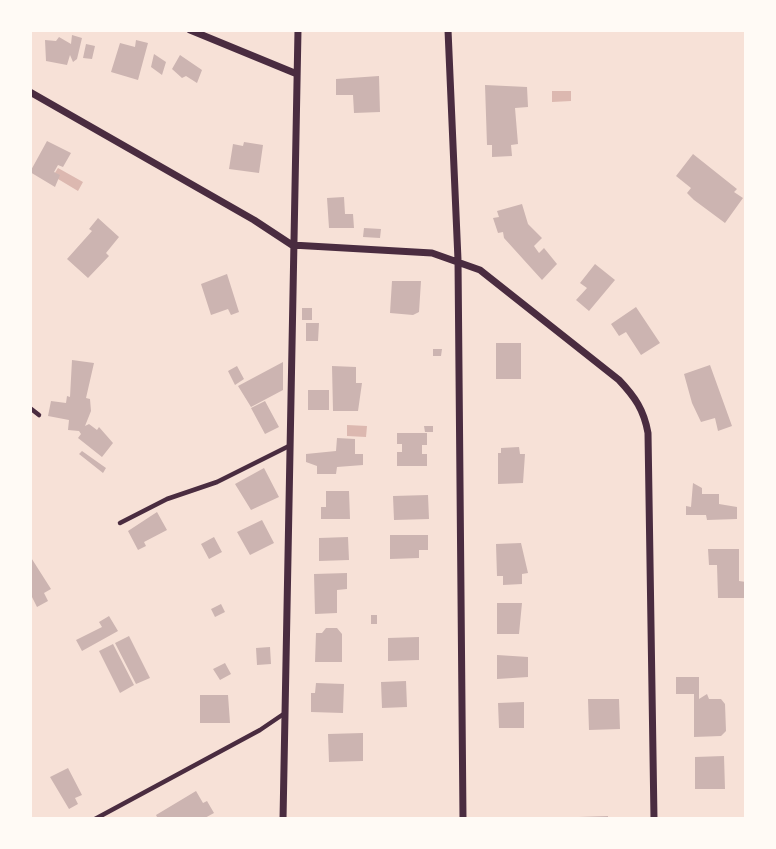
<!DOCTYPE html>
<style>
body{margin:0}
#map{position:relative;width:776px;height:849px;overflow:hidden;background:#f7e1d7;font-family:"Golos Text",sans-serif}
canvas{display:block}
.frame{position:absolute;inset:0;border:32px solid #fffaf5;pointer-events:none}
</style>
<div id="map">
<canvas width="776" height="849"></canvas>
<div class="frame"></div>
</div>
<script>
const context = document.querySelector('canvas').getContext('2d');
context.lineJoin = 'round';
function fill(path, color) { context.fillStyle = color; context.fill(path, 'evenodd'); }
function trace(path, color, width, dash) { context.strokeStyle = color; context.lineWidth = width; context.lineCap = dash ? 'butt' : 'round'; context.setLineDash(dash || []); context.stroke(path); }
fill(new Path2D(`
 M552,91H571V101L552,102Z
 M58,168L83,182L78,191L53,176Z
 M347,425L367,426L366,437L347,436Z`), '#dcb8b0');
fill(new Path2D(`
 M72,35L82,38L77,59L73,62L70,55L67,65L46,61L45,40L56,41L59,37L71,44Z
 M136,40L148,43L138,80L111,72L120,43L135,47Z
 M86,44L95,46L92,59L83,58Z
 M154,54L166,62L162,75L151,67Z
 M180,55L202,70L197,83L186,76L182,78L172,69Z
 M379,76L380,112L354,113L353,95H336V79Z
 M485,85L527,87L528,107L515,108L518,144L511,145L512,156L492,157V145H487Z
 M47,141L71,153L63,167L58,165L54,172L60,175L55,187L30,172Z
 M244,142L263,145L259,173L229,169L233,144L243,146Z
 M693,154L737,189L734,192L743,198L725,223L694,200L687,193L691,188L676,176Z
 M344,197L345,214H353L354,228H329L327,198Z
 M522,204L528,224L542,238L534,246L539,253L544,248L557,264L542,280L504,238L503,232L498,233L493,218L499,217L497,211Z
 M98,218L119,237L106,253L109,256L88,278L67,259L92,231L89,229Z
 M364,228L381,229L380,238L363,237Z
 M595,264L615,280L589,311L576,300L587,288L580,283Z
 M227,274L239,312L231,315L228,309L211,315L201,284Z
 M392,281H421L419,312L413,315L390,313Z
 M636,307L660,343L641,355L626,332L619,336L611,324Z
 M302,308H312V320H302Z
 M306,323H319L318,341H306Z
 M496,343H521V379H496Z
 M433,349H442L441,356H433Z
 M72,360L94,363L86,398L90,399L91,411L85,426L89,424L97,430L99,427L113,443L102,457L78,438L81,434L79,431L68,430L69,420L48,416L51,401L66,403L67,396L70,397Z
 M283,362V390L251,407L238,386Z
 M710,365L732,426L718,431L715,418L701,422L692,403L684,374Z
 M237,366L244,379L235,385L228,371Z
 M332,366L356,367V383H362L358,411H333Z
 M308,390H329V410H308Z
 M265,401L279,427L265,434L251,408Z
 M424,426H433V432H425Z
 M397,433H427V445H422V454H427V466H397V452H402V444H397Z
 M337,438L355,439V454H363V465L337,467L336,474H317V466L306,462V454L336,451Z
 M519,447L520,454H525L523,483L498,484V453H501V448Z
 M82,451L106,468L103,473L79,454Z
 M264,468L279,497L251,510L235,484Z
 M693,483L702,488V494H719V504L737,507V519L707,520L706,515H686V506L691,507Z
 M326,491H349L350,519H321V507H326Z
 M428,495L429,519L394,520L393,496Z
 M157,512L167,530L144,542L146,546L138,550L128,531Z
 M262,520L274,543L250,555L237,532Z
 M390,535H428V550H419V558L390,559Z
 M214,537L222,552L209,559L201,544Z
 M348,537L349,560L319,561V538Z
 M521,543L528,573L522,574V584L503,585V576H497L496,544Z
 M708,549H739V581L746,582V598H718L717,565H709Z
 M30,556L51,589L44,593L48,601L37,607L30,593Z
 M347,573V589L337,590V613L315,614L314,574Z
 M497,603H522L519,634H497Z
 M221,604L225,612L215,617L211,609Z
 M371,615H377V624H371Z
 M109,616L118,631L82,651L76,640L102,627L99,622Z
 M326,628H337L342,634V662H315L316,633H322Z
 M129,636L150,678L136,684L115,643Z
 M419,637V660L388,661V638Z
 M113,644L134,685L120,693L99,651Z
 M270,647L271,664L257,665L256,648Z
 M497,655L528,657V677L497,679Z
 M225,663L231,674L220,680L213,669Z
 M676,677H699V699L707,694L709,699H721L725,704L726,731L721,736L694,737V694H676Z
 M406,681L407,707L382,708L381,682Z
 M316,683L344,684L343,713L311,712V693H315Z
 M200,695H228L230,723H200Z
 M588,699H619L620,729L589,730Z
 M524,702V728H499L498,703Z
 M363,733V761L329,762L328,734Z
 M724,756L725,789H695V757Z
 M68,768L82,795L75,798L78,804L69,809L50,777Z
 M196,791L203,803L207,801L214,813L203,819H158L156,815Z
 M608,816V819H579V817Z`), '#ccb4b1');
trace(new Path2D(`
 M30,408L39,415
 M120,523L167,499L217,482L289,446
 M95,819L260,730L285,713`), '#4a2c40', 4.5);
trace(new Path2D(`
 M190,30L297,74
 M448,30L458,260L463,819
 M30,92L254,220L292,245L432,253L480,270L619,380C635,397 644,410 648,433L654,819
 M283,819L298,30`), '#4a2c40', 7);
</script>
